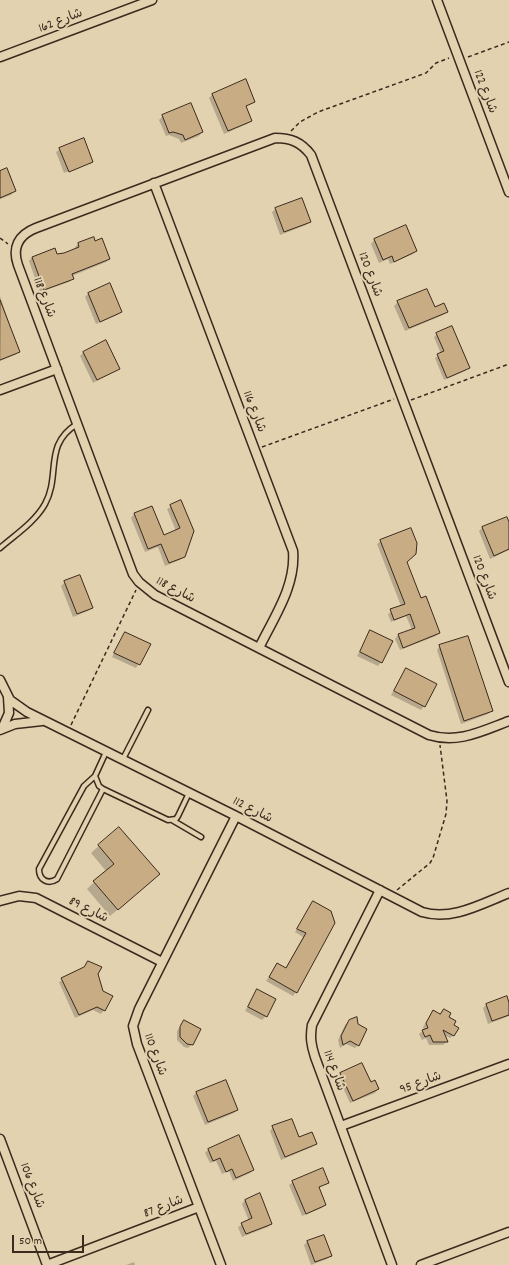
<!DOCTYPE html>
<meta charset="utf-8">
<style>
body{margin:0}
#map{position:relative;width:509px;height:1265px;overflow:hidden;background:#e3d2af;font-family:Dekko,sans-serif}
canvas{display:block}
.scale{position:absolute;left:12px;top:1235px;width:72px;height:18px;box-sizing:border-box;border:2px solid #3b2a1e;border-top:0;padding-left:5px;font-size:12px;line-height:14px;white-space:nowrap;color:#3b2a1e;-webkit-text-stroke:3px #e3d2af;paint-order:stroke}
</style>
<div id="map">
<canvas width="509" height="1265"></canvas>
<div class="scale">50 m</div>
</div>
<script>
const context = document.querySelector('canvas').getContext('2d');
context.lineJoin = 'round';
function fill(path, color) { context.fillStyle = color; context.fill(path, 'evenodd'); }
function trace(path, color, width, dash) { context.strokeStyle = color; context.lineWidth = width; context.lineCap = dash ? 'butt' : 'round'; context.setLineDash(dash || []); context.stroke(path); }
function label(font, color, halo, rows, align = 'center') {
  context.font = font + ' Dekko,"Playpen Sans Arabic",sans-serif'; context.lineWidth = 4; context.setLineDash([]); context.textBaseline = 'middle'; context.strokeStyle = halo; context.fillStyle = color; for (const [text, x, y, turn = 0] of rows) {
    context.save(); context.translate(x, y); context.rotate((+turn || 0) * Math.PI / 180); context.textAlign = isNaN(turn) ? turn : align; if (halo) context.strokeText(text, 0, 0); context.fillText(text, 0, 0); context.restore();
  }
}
fill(new Path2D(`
 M245,81L254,101L245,107L251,121L247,124L224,134L209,98L212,95Z
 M163,116L202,132L199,136L181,143L179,139L169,135L166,136L159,120Z
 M60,149L92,162L90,165V163L64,173L56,152Z
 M0,172L15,191L11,195L0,199Z
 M276,209L309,222L306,225L280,235L272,212Z
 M406,227L416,251L413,254L390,264L388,259L379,263L371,244L374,240Z
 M95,242L109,259L106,262L72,276L73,278L69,282L40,292L29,261L32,257L65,254L76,249L75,247L78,244Z
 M109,285L121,312L117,315L96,324L85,297L88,294Z
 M0,296L19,352L15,355L0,361Z
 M398,302L434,309L447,312L443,315L405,331L394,306Z
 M437,334L468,368L465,371L444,380L435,358L441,354L434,337Z
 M84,352L119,369L93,383L80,356Z
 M180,502L184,556L180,560L165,566L158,547L145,552L131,518L134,514L152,507L164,536L176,531L167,509Z
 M506,518L509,525V550L490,559L479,531L482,528Z
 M381,541L406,562L421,599L439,633L436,636L400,650L395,639L398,635L412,630L406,616L391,622L388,614L401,606L377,544Z
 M65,582L91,608L88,611L73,617L61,586Z
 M371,631L381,662L378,666L357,656Z
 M125,633L149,644L136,668L112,657Z
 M440,646L491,710L488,714L461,724L437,650Z
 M406,669L424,706L421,710L391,695Z
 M119,828L151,882L110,916L87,889L106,871L91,853Z
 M313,902L296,992L293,996L266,981L277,965L285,969L303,937L295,932Z
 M88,962L104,1010L101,1014L93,1010L75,1018L59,982L83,969Z
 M257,990L266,1016L262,1020L245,1011Z
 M506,997L509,1006V1016L488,1024L483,1008L486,1005Z
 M433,1011L448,1018L453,1026L454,1035L450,1038L444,1035L447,1042L443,1045H429L426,1038L422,1040L419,1034L424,1030L423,1027Z
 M184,1021L192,1044L188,1048L184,1047L177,1040V1031Z
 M349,1021L358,1045L355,1048L346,1044L340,1048L338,1040L345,1025Z
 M341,1073L370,1084L378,1089L375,1093L350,1103L338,1077Z
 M197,1092L237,1110L234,1113L205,1125L193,1096Z
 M273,1127L316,1143L312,1147L281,1160L270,1131Z
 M209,1149L253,1170L250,1173L233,1181L229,1171L222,1174L216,1161L210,1163L205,1153Z
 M293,1182H328L318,1188L325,1205L322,1208L302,1216L289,1185Z
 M245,1200L271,1224L268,1227L242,1237L238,1227L249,1221L242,1204Z
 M323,1236L330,1256L327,1259L311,1265L304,1245L307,1242Z
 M134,1262L135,1265H126Z`), '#0003');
const building = new Path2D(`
 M246,79L255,102L246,106L252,121L228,131L212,94Z
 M191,103L203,132L185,140L183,135L173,132L169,133L162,115Z
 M84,138L93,162L69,172L59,148Z
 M7,168L16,191L0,198V171Z
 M302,198L311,222L284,232L275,208Z
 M406,225L417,251L394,262L392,256L383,260L374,239Z
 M94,237L95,241L102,238L110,259L72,274L74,279L44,290L32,257L55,248L57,254L64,253L79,247L78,243Z
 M110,283L122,312L100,322L88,293Z
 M427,289L435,307L444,303L448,312L409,328L397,301Z
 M0,300L20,352L0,360Z
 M452,326L470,368L447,378L437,354L444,351L436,333Z
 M106,340L120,369L97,380L83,352Z
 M181,500L194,531L185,557L169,563L161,544L148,549L134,513L152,506L164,535L180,528L170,505Z
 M507,517L509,522V549L494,556L482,527Z
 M411,528L417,543L416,554L407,562L421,598L426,596L440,633L403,648L398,634L415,628L410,614L394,620L390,609L405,604L380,540Z
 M80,575L93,608L77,614L64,581Z
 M370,630L393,641L382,663L360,652Z
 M125,632L151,644L140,665L114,653Z
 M468,636L493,711L464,721L439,645Z
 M406,668L437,684L425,707L394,691Z
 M119,827L160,874L118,910L93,881L114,864L98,845Z
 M313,901L331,911L335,923L297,993L269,977L277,963L286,968L306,933L297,929Z
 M88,961L102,967L98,974L103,991L113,996L105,1011L97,1007L79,1015L61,978L84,967Z
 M257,989L276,999L267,1017L248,1007Z
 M507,996L509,1003V1015L492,1021L486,1004Z
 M444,1009L451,1013L449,1017L456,1021L454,1025L459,1028L454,1036L443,1030L448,1042H433L430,1035L425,1037L422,1030L428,1028L426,1023L433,1010L440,1014Z
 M357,1017L358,1024L367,1029L359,1046L350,1041L343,1045L341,1036L349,1020Z
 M184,1020L201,1029L193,1045L187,1044L180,1037V1027Z
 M362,1063L371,1082L375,1080L379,1089L353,1101L340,1073Z
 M226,1080L238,1110L208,1122L196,1092Z
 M292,1119L299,1137L312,1132L317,1144L285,1157L272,1126Z
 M239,1135L254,1170L236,1178L232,1169L226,1172L220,1158L213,1161L208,1149Z
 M323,1168L329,1183L319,1187L326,1205L306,1214L292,1181Z
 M260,1193L272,1224L246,1234L241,1223L252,1218L245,1200Z
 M324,1235L332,1256L315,1262L307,1241Z`);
fill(building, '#c8ac84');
trace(building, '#3b2a1e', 1);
const lane = new Path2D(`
 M0,548C15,535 35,522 45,504C61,475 43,445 77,424
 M106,752L95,776L99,786L103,789L168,820L176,819L178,816L189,793
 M123,759L148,710
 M95,776L84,786L39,869C39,880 48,885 57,879L103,789
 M172,820L201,837`);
const street = new Path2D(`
 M437,0L509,192
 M0,57L152,0
 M154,183L293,551C296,586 274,617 259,648
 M0,390L57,369
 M0,680L10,700L27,712L236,816L422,912C452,921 481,904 509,893
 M509,682L311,155C301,142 291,138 275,138L36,228C18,235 12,248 18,265L133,574L139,582L155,595L429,735C458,744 482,731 509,721
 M2,729L9,713L8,697
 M0,730L15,724L42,721
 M380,890L312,1025C310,1037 311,1045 315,1057L392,1265
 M0,901L19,896L36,898L162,962
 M341,1126L509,1064
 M0,1139L47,1265L199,1207
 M221,1265L137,1044L133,1026L139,1009L236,816
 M421,1265L509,1232`);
trace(lane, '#3b2a1e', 7);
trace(street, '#3b2a1e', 11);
trace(new Path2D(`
 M468,57L509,42
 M291,131L300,122L318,112L426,73L436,63L449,58
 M0,238L8,244
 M411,400L509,364
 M262,447L394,399
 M71,725L136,590
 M397,890L430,863L433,858L446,814L447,801L440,745`), '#3b2a1e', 1.5, [4, 3]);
trace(lane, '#e3d2af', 4);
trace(street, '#e3d2af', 8);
label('13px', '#3b2a1e', '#e3d2af', [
 ["شارع 162",61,22,-21],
 ["شارع 122",484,92,69],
 ["شارع 120",369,275,69],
 ["شارع 118",43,298,69],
 ["شارع 116",253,412,69],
 ["شارع 120",483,578,69],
 ["شارع 118",175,591,28],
 ["شارع 112",252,811,27],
 ["شارع 89",88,911,27],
 ["شارع 110",154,1055,70],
 ["شارع 114",333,1071,70],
 ["شارع 95",421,1084,-20],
 ["شارع 106",31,1186,69],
 ["شارع 87",164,1208,-21]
]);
</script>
